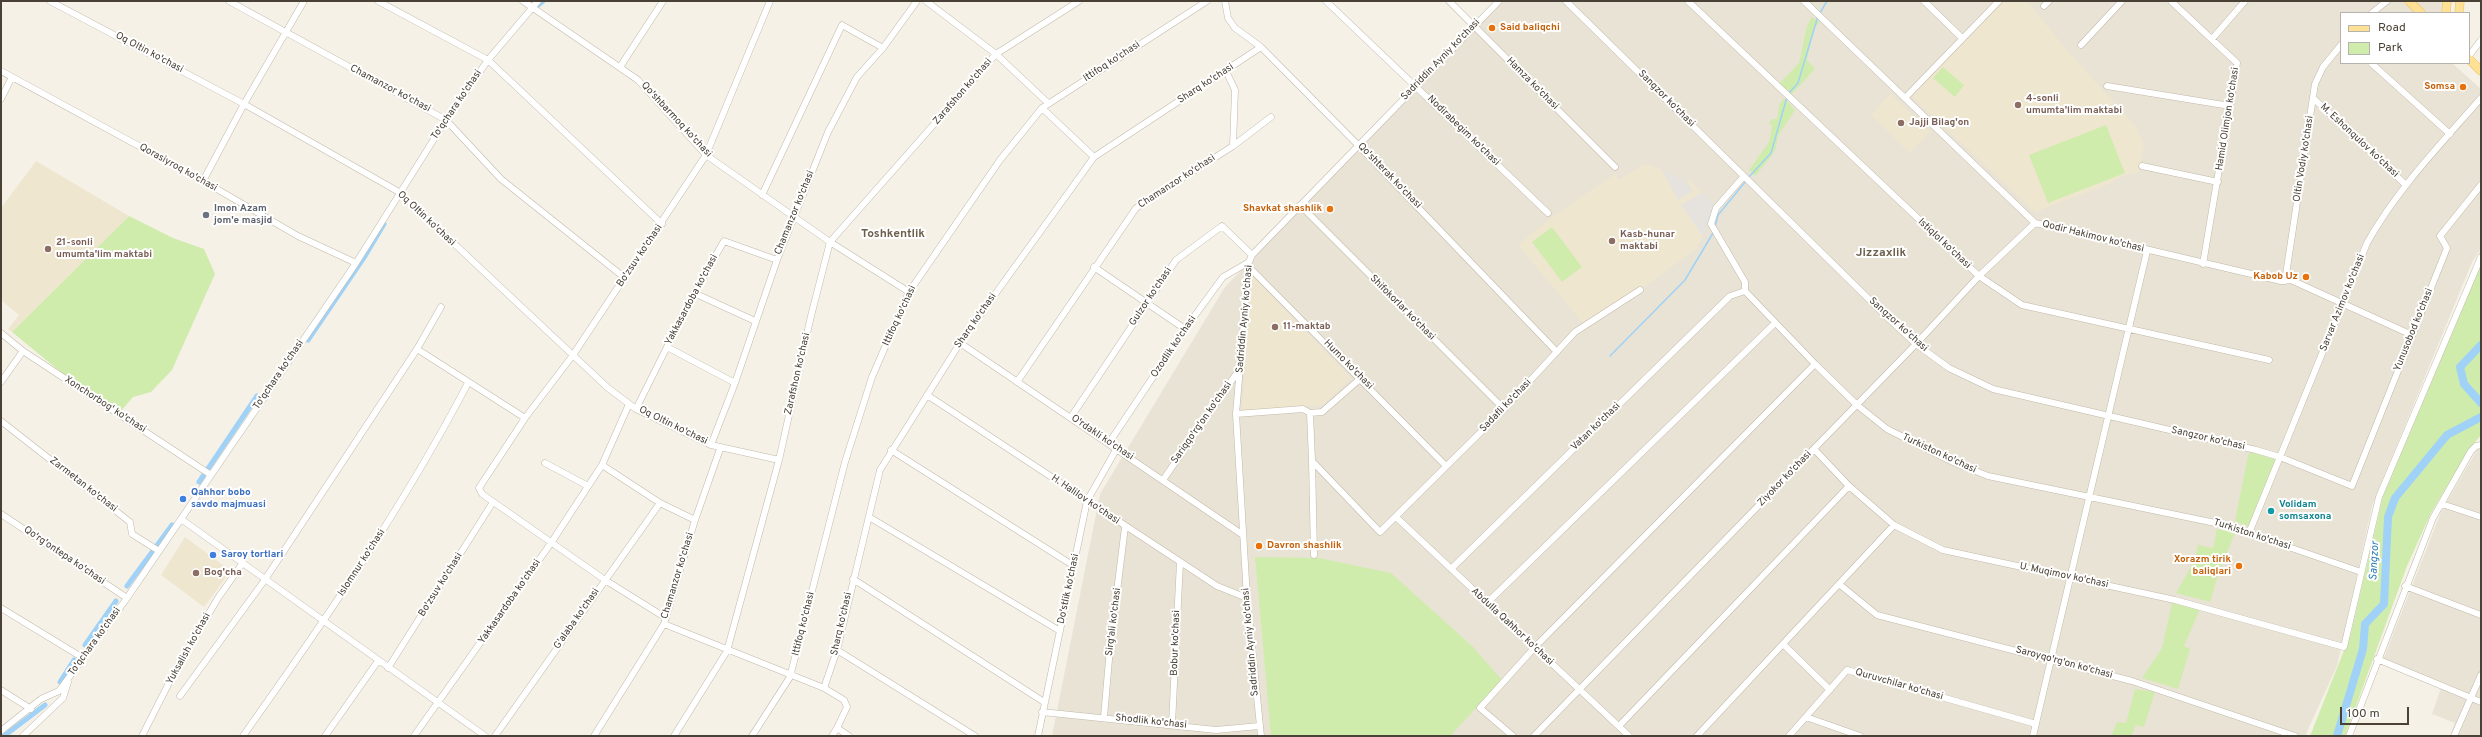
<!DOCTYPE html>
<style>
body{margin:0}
#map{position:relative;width:2482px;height:737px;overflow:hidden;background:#f5f1e7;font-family:Overpass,sans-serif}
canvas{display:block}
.frame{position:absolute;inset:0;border:2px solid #494135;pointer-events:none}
.legend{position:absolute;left:2340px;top:12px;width:130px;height:52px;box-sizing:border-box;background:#fff;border:1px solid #b6b3ae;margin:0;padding:5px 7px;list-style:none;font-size:12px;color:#494135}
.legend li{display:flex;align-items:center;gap:8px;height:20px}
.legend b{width:20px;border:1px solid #b6b3ae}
.scale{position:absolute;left:2340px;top:707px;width:69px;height:18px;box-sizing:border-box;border:2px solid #494135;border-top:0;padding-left:5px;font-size:12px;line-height:14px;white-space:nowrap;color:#494135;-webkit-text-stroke:3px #fff;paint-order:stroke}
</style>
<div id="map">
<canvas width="2482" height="737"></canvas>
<div class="frame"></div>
<ul class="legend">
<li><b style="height:5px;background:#ffe196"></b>Road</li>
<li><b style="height:11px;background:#d0ecad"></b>Park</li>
</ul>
<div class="scale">100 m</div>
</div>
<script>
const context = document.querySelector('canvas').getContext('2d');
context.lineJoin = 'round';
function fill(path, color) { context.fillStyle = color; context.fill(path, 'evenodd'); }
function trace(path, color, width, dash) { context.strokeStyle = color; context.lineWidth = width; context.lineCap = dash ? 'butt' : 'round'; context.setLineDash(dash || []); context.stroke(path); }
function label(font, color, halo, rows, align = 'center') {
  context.font = font + ' Overpass,sans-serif'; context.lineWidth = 4; context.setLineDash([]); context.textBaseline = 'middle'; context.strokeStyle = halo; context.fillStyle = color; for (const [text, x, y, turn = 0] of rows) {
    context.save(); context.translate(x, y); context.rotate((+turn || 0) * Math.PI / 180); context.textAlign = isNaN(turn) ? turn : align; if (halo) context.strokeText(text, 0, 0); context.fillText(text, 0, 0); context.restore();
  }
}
fill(new Path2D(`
 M1504,1H2443L2442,13H2341V63H2452L2481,89V249L2472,262L2372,506L2337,666L2305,736H1052L1100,494L1225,287Z
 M2481,443V736H2450L2455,723L2432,714L2442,685L2383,660L2441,512Z`), '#e9e3d5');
fill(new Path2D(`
 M2002,1H2027L2066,49L2137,128L2144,144L2139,172L2125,175L2106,185L2035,212L1910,95Z
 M1890,94L1931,131L1910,153L1871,115Z
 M36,161L129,216L12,332L8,329L19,315L1,300V208Z
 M1644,164L1661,169L1686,181L1689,179L1715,206L1697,248L1651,282L1583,323L1518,245L1552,217L1615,174L1619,180Z
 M1252,276L1351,378L1323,405L1242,410Z
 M185,537L231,571L204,607L161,575Z`), '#efe6d0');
fill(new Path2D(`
 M1812,17L1820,22L1814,28L1807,60L1815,69L1791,95L1779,84L1799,63L1807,26Z
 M1943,67L1964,85L1955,97L1933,78Z
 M1784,98L1795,110L1778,136L1776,148L1770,158L1755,176L1749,170L1769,142L1772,126L1769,123L1773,119H1777L1779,105Z
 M2106,125L2125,173L2048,203L2029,155Z
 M129,216L173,238L204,249L215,274L172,370L151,392L133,397L121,411L68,378L12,332Z
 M1552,227L1582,267L1562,282L1532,242Z
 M2481,262V435L2470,448L2431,513L2407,566L2345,736H2310L2351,633L2383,496Z
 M2251,452L2277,460L2249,527L2235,521L2248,455Z
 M2217,529L2235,533L2220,569L2210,602L2176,593L2195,560L2198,545L2213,548Z
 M1255,557L1319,558L1391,573L1473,647L1502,680L1450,736H1271Z
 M2172,603L2200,609L2184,646L2190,649L2178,689L2142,678L2162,648Z
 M2135,689L2155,692L2144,727L2136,725L2131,736H2111L2117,722L2126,723Z`), '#d0ecad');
fill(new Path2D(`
 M1661,169L1686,181L1693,191L1678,200Z
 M1702,192L1715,206L1703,237L1681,205Z`), '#e6e3df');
trace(new Path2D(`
 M1820,13L1827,1
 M1788,94L1798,83L1818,16
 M1748,178L1771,153L1787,97
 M1715,227L1718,215L1746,181
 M1610,356L1685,280L1713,233`), '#9fd2f6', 1.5);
trace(new Path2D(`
 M537,6L543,1
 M308,340L365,256L384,224
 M199,482L257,396
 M127,586L172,525
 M85,645L116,601
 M60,682L74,660
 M4,736L45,705`), '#9fd2f6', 5);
trace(new Path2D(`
 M2481,345L2460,367L2464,384L2481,403
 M2337,736L2363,649L2365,624L2384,604L2388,517L2395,498L2447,435L2481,417`), '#9fd2f6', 8);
const minor = new Path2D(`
 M50,1L244,104L399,192L608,388L636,409L711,445L779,460
 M229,1L446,120L501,179L625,278
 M378,1L488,60L662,224
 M523,1L638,80L706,155L830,242L909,292
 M926,1L996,54L1048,103
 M1225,1L1228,18L1235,28L1261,47L1358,145L1557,352
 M1326,1L1548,213
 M1449,1L1615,167
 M1566,1L1888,318L1916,344L1949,368L1993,389L2256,450L2280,457L2352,486L2447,248L2440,236L2481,185
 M1688,1L1979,276L2022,305L2269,360
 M1804,1L2035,223L2281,281L2291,280L2412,335
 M1924,1L1962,38
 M2171,1L2237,63L2203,264
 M2044,6L2049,1
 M2372,13L2387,1
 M2212,39L2245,1
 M2081,45L2122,1
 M2469,56L2481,40
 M2371,63L2450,134
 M620,67L663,1
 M1,71L203,181L298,236L356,263
 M2107,86L2230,106
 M1905,98L1999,1
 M2313,98L2406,185
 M1,99L12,77
 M1042,108L1094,157
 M1233,146L1271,117
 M2142,166L2218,182
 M1744,176L1716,208L1711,224L1745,282V291L1815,364L1857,405L1887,429L1953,462L1988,476L2225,525L2361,572
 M203,181L244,104L304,1
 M762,195L842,25L883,48
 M1300,205L1504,409
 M1248,266L1446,466
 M1094,267L1185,329
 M2285,281L2315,84L2323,67L2341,45
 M694,293L755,321
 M1,333L23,351L211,475
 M960,343L1243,535
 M667,347L735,383
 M417,349L525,418
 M1,382L23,351
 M1017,382L1136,208L1233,146L1235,90L1226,71
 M927,395L1217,586L1247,598
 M636,409L694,293L724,241L777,260
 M1310,413L1312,461L1380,532L1504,409L1575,332L1640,290
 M1236,414L1303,409L1310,413L1322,412L1361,378
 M1071,417L1176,260L1222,226L1252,255
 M1,421L130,522L132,534L159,551
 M1109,443L1185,329L1223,277L1249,262
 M711,445L735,383L777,260L828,132L857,77L883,48L917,1
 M1814,449L1849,486L1894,525L1943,550L2175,600L2344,647L2379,497L2481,257
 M891,450L1074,566
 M1312,461L1314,555
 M545,463L588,486
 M602,465L629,404
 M1163,480L1241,367
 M2442,504L2481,517
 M1,514L127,598
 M869,517L1060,631
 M1396,517L1629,736
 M181,519L485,736
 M2249,533L2367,243C2397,189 2441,144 2481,98
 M1451,569L1730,296L1745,291
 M853,579L1044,702
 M1839,584L1877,615L2132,681L2295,736
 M2405,586L2481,615
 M1487,603L1774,324
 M1,608L83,658
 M666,618L605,580L482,494L479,488L525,418L573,355L706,155L770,1
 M664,624L824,688L844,700L847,707L837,728L849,736
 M1783,644L1830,690
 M837,650L975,736
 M2377,659L2481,702
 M388,668L493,502
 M824,688L837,650L880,470L960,343L1094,157L1261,47
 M1,690L31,709
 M180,696L264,581L417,349L441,307
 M1042,712L1216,730L1259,726
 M1104,717L1110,648L1125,527
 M1806,717L1860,736
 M1172,724L1180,562
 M1619,726L1849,486
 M1,731L41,699L59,691L127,598L356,263L446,120L488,60L538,1
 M23,736L63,698L68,682
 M142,736L174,673L218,598L242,564
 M243,736C324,622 403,507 468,383
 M325,736L378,661
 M414,736L551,543L602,465L660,503L695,520
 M495,736L660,503
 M594,736L664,624L695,520L720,449
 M674,736L727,651L779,460L811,316L830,242L996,54L1079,1
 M752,736L790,677L845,462L872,377L909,292L1000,160L1042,108L1207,1
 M832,736L837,728
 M1038,736L1087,501L1117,448
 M1261,736L1247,598L1236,414L1249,262L1252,255L1499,1
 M1513,736L1480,708L1535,647L1815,364
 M1534,736L1916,344L1979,276L2035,223
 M1697,736L1894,525
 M1789,736L1847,670L2036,724
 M2033,736L2147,251
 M2349,736L2433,518L2471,451L2476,446L2481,445
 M2454,736L2481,675`);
const major = new Path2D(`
 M2409,1L2421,13
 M2446,13L2447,1
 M2459,13L2460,1
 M2469,59L2481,71`);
trace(minor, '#c1b9a9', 7);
trace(major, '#edc25d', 9);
trace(minor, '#fff', 6);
trace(major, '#ffe196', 8);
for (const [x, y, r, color] of [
 [1492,28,4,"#e8710a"],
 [2463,87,4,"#e8710a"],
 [2018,105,4,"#8d6e63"],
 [1901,123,4,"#8d6e63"],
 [1330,209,4,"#e8710a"],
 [206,215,4,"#6b7280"],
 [1612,241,4,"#8d6e63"],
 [48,249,4,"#8d6e63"],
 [2306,277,4,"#e8710a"],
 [1275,327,4,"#8d6e63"],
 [183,499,4,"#3f7fe0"],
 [2271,511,4,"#0f9aa8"],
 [1259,546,4,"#e8710a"],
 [213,555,4,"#3f7fe0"],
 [2239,566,4,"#e8710a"],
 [196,573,4,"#8d6e63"]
]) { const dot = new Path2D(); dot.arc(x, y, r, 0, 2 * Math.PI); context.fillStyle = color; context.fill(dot); trace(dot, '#fff', 1.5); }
label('bold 10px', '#c56008', '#fff', [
 ["Said baliqchi",1500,28,"left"],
 ["Somsa",2455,87],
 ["Shavkat shashlik",1322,209],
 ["Kabob Uz",2298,277],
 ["Davron shashlik",1267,546,"left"],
 ["Xorazm tirik",2231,560],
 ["baliqlari",2231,572]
], 'right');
label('10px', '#494135', '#fff', [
 ["Oq Oltin ko'chasi",149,53,28],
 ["Sadriddin Ayniy ko'chasi",1441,60,-46],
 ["Ittifoq ko'chasi",1112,62,-33],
 ["Sharq ko'chasi",1206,84,-33],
 ["Hamza ko'chasi",1532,84,45],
 ["Chamanzor ko'chasi",390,89,28],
 ["Zarafshon ko'chasi",963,92,-49],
 ["Sangzor ko'chasi",1666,99,45],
 ["To'qchara ko'chasi",457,105,-56],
 ["Hamid Olimjon ko'chasi",2228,119,-81],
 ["Qo'shbarmoq ko'chasi",676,120,47],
 ["Nodirabegim ko'chasi",1463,131,44],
 ["M. Eshonqulov ko'chasi",2359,141,43],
 ["Oltin Vodiy ko'chasi",2304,159,-81],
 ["Qorasiyroq ko'chasi",178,168,29],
 ["Qo'shterak ko'chasi",1389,176,46],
 ["Chamanzor ko'chasi",1177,182,-33],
 ["Chamanzor ko'chasi",795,213,-68],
 ["Oq Oltin ko'chasi",426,219,43],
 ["Qodir Hakimov ko'chasi",2093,237,14],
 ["Istiqlol ko'chasi",1944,244,43],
 ["Bo'zsuv ko'chasi",640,256,-56],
 ["Gulzor ko'chasi",1151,297,-56],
 ["Yakkasardoba ko'chasi",692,300,-62],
 ["Sarvar Azimov ko'chasi",2343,303,-68],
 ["Shifokorlar ko'chasi",1402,308,45],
 ["Ittifoq ko'chasi",900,316,-65],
 ["Sadriddin Ayniy ko'chasi",1245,319,-85],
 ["Sharq ko'chasi",976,321,-55],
 ["Sangzor ko'chasi",1898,325,42],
 ["Yunusobod ko'chasi",2414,330,-68],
 ["Ozodlik ko'chasi",1174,347,-56],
 ["Humo ko'chasi",1348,365,45],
 ["Zarafshon ko'chasi",798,374,-77],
 ["To'qchara ko'chasi",279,375,-56],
 ["Xonchorbog' ko'chasi",105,405,33],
 ["Sadafli ko'chasi",1506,406,-46],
 ["Sariqqo'rg'on ko'chasi",1202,423,-55],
 ["Oq Oltin ko'chasi",673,426,26],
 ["Vatan ko'chasi",1596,427,-44],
 ["O'rdakli ko'chasi",1102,438,34],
 ["Sangzor ko'chasi",2208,439,13],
 ["Turkiston ko'chasi",1939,454,25],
 ["Ziyokor ko'chasi",1785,479,-46],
 ["Zarmetan ko'chasi",83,485,38],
 ["H. Halilov ko'chasi",1085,500,34],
 ["Turkiston ko'chasi",2252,535,18],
 ["Qo'rg'ontepa ko'chasi",64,556,34],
 ["Islomnur ko'chasi",362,563,-57],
 ["Chamanzor ko'chasi",678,576,-73],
 ["U. Muqimov ko'chasi",2064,576,12],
 ["Bo'zsuv ko'chasi",441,585,-58],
 ["Do'stlik ko'chasi",1069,589,-78],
 ["Yakkasardoba ko'chasi",510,602,-55],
 ["G'alaba ko'chasi",577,619,-55],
 ["Sirg'ali ko'chasi",1114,622,-83],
 ["Ittifoq ko'chasi",804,624,-76],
 ["Sharq ko'chasi",842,624,-77],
 ["Abdulla Qahhor ko'chasi",1512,627,43],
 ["To'qchara ko'chasi",95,642,-54],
 ["Sadriddin Ayniy ko'chasi",1251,642,-95],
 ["Bobur ko'chasi",1176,643,-88],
 ["Yuksalish ko'chasi",189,649,-61],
 ["Saroyqo'rg'on ko'chasi",2064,663,15],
 ["Quruvchilar ko'chasi",1899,685,16],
 ["Shodlik ko'chasi",1151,722,6]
]);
label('bold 10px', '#785e54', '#fff', [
 ["4-sonli",2026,99],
 ["umumta'lim maktabi",2026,111],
 ["Jajji Bilag'on",1909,123],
 ["Kasb-hunar",1620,235],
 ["maktabi",1620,247],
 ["21-sonli",56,243],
 ["umumta'lim maktabi",56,255],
 ["11-maktab",1283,327],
 ["Bog'cha",204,573]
], 'left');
label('bold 10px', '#5b616d', '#fff', [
 ["Imon Azam",214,209],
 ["jom'e masjid",214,221]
], 'left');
label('bold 10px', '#366cbe', '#fff', [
 ["Qahhor bobo",191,493],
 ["savdo majmuasi",191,505],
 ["Saroy tortlari",221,555]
], 'left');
label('bold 10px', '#0d838f', '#fff', [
 ["Volidam",2279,505],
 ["somsaxona",2279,517]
], 'left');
label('italic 11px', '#2478b5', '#fff', [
 ["Sangzor",2375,561,-87]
]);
label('bold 12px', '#6c5f4c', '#fff', [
 ["Toshkentlik",893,235],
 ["Jizzaxlik",1881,254]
]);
</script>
